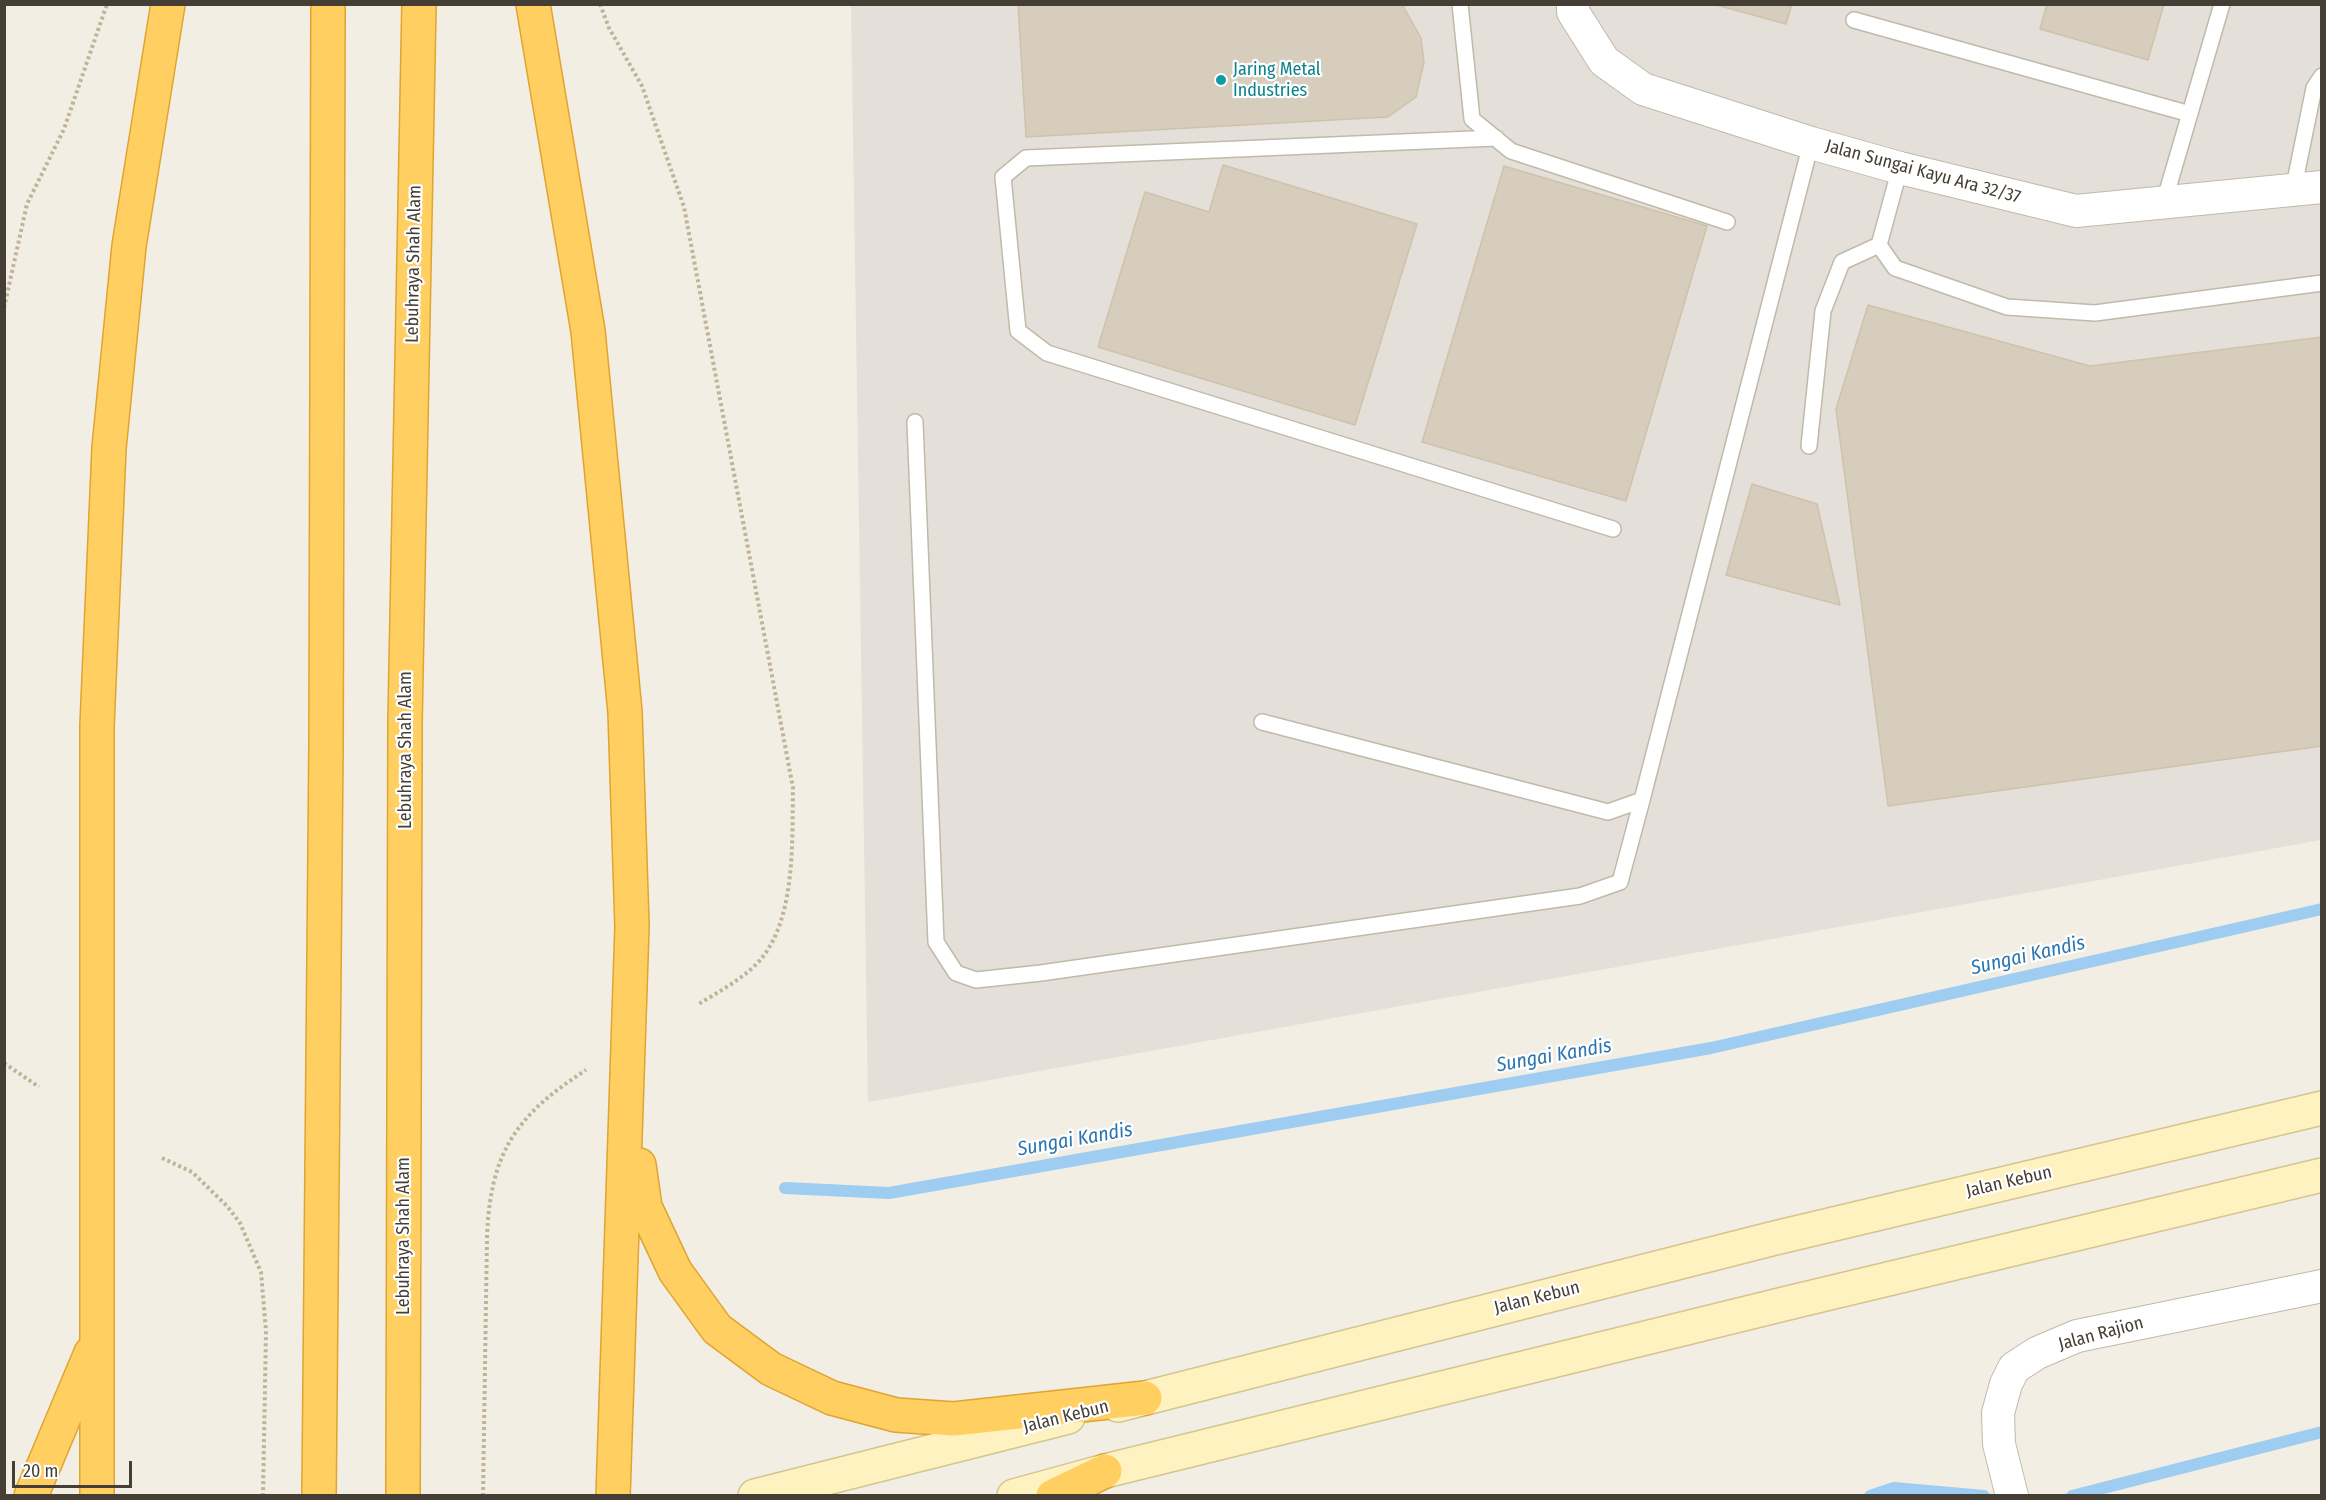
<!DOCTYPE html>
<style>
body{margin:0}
#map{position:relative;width:2326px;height:1500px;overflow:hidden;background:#f2eee4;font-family:"Fira Sans Condensed",sans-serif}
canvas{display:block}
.frame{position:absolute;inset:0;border:6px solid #453e34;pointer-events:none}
.scale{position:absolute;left:12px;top:1461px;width:120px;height:27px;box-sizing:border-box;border:3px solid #453e34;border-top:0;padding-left:8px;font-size:18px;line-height:21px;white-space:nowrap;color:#453e34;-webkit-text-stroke:4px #fff;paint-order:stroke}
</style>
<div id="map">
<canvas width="2326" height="1500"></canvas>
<div class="frame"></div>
<div class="scale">20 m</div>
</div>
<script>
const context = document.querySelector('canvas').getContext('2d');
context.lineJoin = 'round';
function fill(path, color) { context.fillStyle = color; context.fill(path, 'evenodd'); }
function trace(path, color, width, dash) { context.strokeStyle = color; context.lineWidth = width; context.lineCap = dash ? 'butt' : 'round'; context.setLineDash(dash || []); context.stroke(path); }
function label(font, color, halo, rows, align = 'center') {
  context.font = font + ' "Fira Sans Condensed",sans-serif'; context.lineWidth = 4.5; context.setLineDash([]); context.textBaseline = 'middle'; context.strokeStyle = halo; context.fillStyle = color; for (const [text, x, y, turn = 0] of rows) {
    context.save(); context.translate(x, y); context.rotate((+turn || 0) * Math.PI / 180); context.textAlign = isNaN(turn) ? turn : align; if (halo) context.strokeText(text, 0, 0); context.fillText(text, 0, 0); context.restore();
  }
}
fill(new Path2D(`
 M851,5H2321V840L868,1102Z`), '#e4e0d9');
trace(new Path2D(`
 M785,1188L889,1193L1711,1048L2322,909
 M1870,1496L1894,1488L1984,1496
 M2072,1496L2322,1432`), '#9ecdf1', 12);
const building = new Path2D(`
 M1018,4H1402L1421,38L1424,62L1416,97L1388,117L1026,137Z
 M1713,4H1792L1786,24Z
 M2047,4H2164L2148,60L2040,29Z
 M1223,165L1417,224L1355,425L1098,347L1145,192L1209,212Z
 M1504,166L1707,226L1626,501L1422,442Z
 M1868,305L2090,366L2322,337V746L1888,806L1836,409Z
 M1752,484L1817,504L1840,605L1726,575Z`);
fill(building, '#d7cdbc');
trace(building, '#cfc2ac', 1.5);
const service = new Path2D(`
 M1460,4L1472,119L1511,151L1727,222
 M1854,20L2190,114
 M1496,138L1026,158L1003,177L1018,331L1047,353L1613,529
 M1900,168L1879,245L1895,268L2007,307L2095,313L2322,283
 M2293,191L2314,88L2322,76
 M2164,202L2222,4
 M915,422L936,942L956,973L976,980L1041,973L1580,896L1620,882L1642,800
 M1809,446L1823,311L1842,262L1879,245
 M1262,722L1608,812L1642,800L1811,143`);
const minor = new Path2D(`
 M1573,4V12L1604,61L1643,89L1811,143L1900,168L2076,211L2322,187
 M2012,1496L1999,1444L1998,1413L2006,1384L2014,1368L2037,1353L2077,1336L2322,1286`);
const secondary = new Path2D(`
 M1118,1405L1775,1238L2322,1108
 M755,1496L1068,1417
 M1014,1496L1105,1471L1792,1302L2322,1175`);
const motorway = new Path2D(`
 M533,4L588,331L625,712L632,926L613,1496
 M639,1165L645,1207L675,1271L717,1329L771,1369L832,1398L896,1415L954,1419L1145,1398
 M31,1496L91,1353
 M97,1496V726L109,448L129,246L168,4
 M319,1496L326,746L328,4
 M403,1496L405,722L419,4
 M1053,1496L1105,1471`);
trace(service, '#c1b9a9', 18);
trace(minor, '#c1b9a9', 34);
trace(secondary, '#d4c492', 36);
trace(motorway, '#e0a430', 36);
trace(new Path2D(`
 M600,4L609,28L642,86L684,207L793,788C792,840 796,917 761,959C746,977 717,993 697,1005
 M4,308L27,204L64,129L107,4
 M4,1063L39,1087
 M162,1158L192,1172L227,1206L240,1223L261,1272L266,1331L263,1496
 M483,1496L487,1237C490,1153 516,1115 586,1070`), '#c0b397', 4, [3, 3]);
trace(service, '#fff', 15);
trace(minor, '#fff', 32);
trace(secondary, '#fff2c1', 33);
trace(motorway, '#ffcf62', 33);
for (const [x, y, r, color] of [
 [1221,80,6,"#0f9aa8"]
]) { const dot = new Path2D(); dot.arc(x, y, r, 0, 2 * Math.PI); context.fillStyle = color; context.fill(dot); trace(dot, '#fff', 2); }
label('18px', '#0d838f', '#fff', [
 ["Jaring Metal",1233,70],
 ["Industries",1233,91]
], 'left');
label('18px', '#453e34', '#fff', [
 ["Jalan Sungai Kayu Ara 32/37",1923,172,15],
 ["Lebuhraya Shah Alam",414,264,-89],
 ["Lebuhraya Shah Alam",406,750,-90],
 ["Jalan Kebun",2009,1182,-13],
 ["Lebuhraya Shah Alam",404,1236,-90],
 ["Jalan Kebun",1537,1298,-14],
 ["Jalan Rajion",2101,1334,-15],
 ["Jalan Kebun",1066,1417,-14]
]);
label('italic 20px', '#2b76b2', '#fff', [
 ["Sungai Kandis",2028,956,-13],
 ["Sungai Kandis",1554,1056,-10],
 ["Sungai Kandis",1075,1140,-10]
]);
</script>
